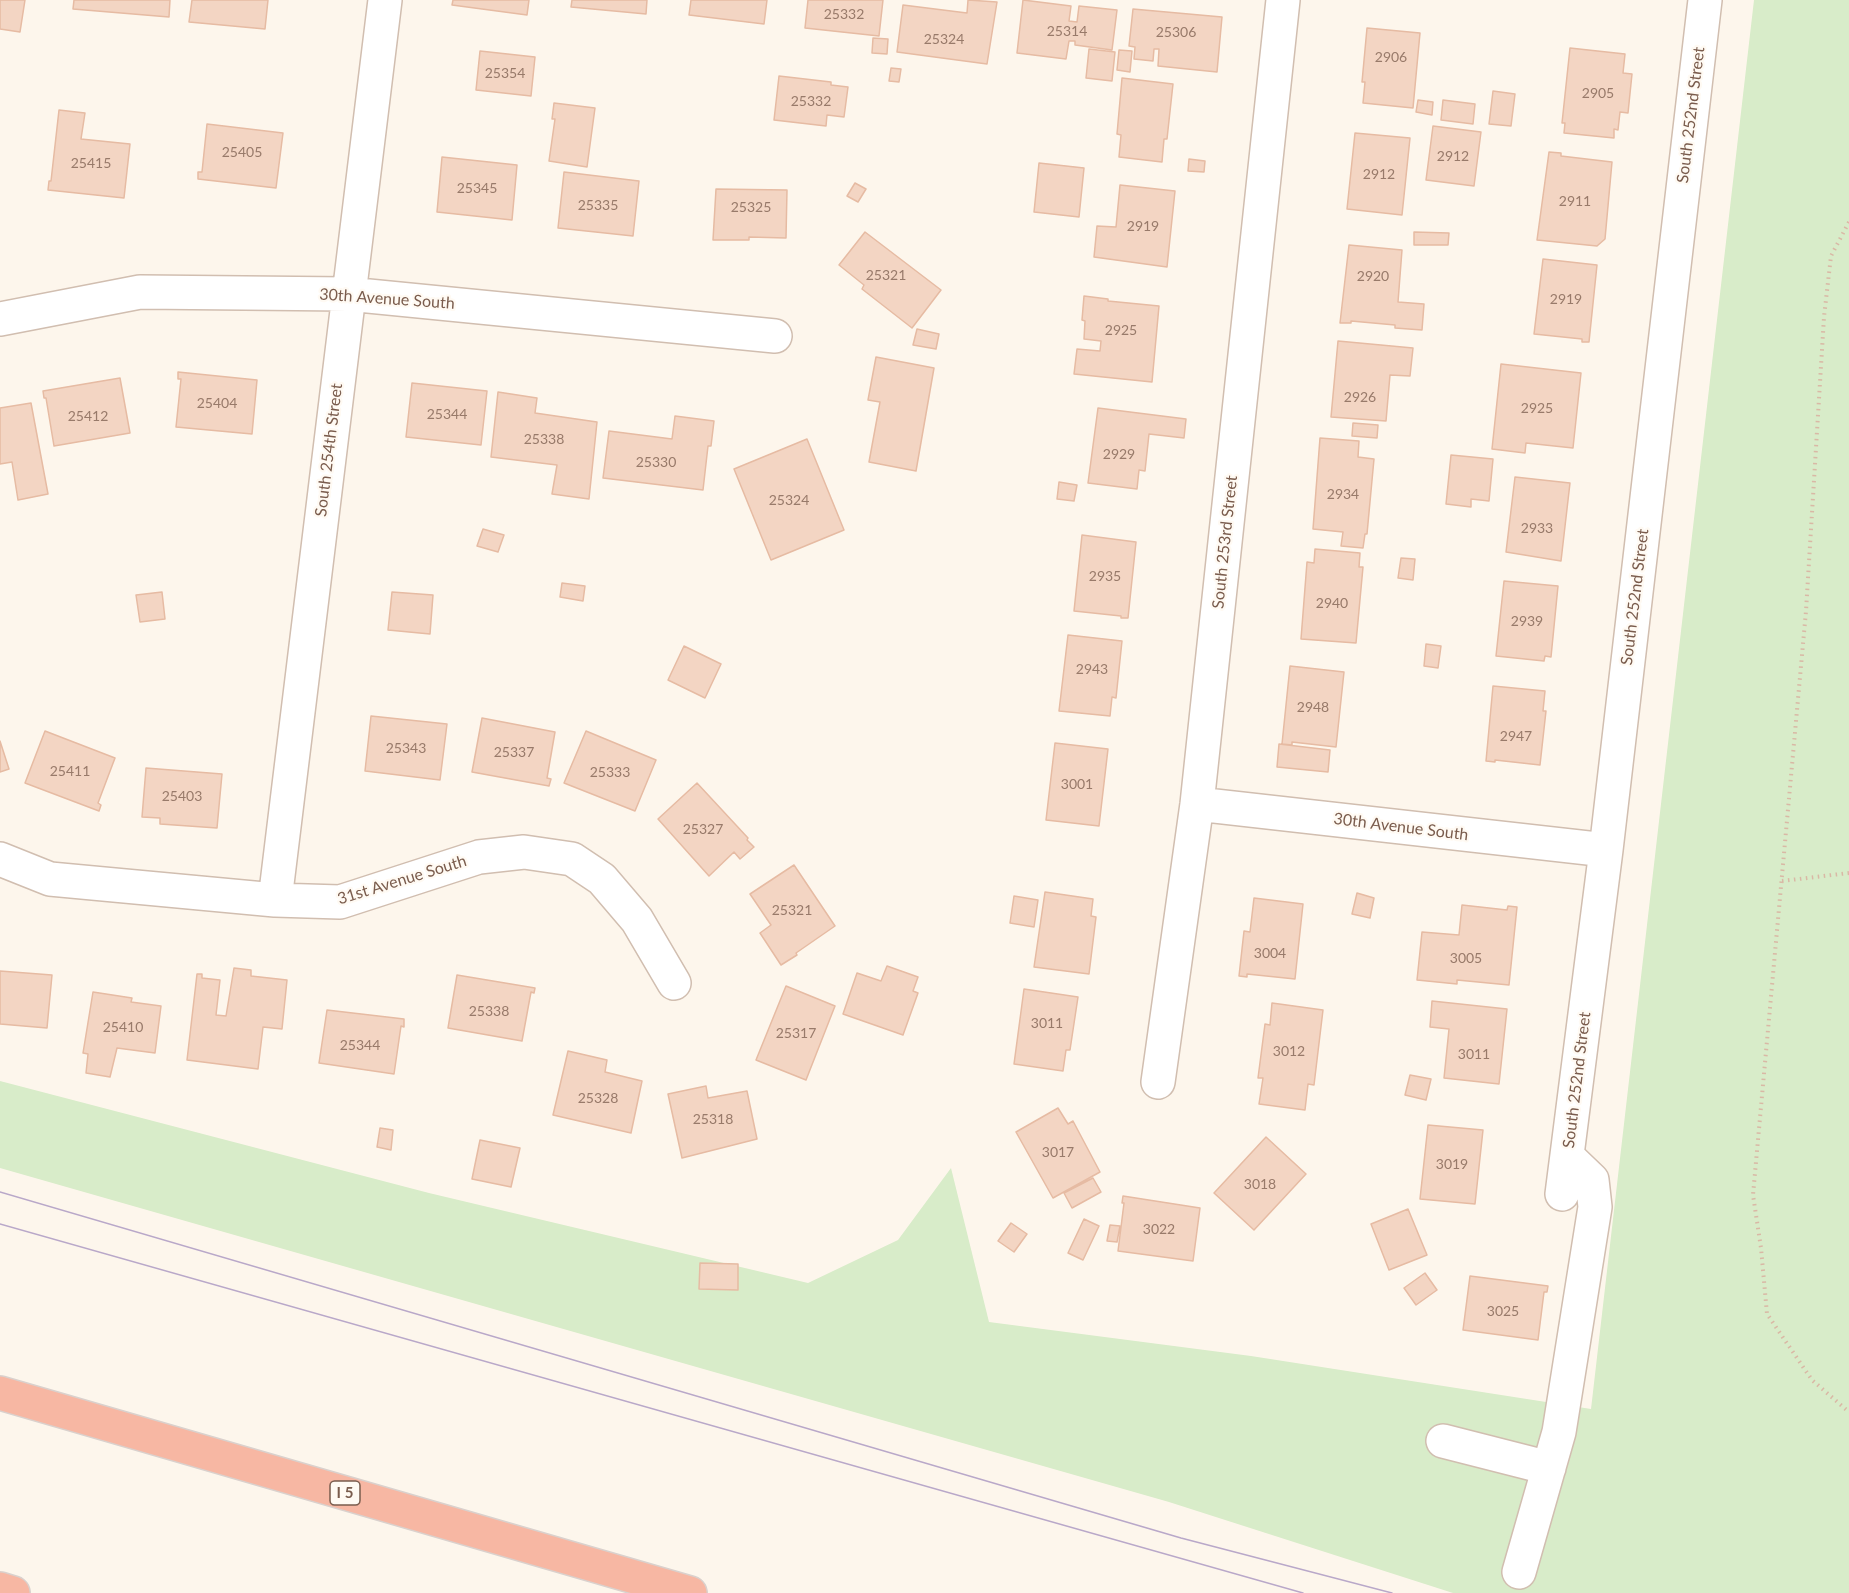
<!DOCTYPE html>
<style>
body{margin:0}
canvas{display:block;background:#fdf6ec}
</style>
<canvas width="1849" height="1593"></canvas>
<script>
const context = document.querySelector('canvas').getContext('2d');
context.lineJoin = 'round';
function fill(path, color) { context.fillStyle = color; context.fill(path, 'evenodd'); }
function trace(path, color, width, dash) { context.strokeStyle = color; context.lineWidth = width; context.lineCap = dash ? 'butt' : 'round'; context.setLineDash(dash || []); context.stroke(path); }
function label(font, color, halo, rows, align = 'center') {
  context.font = font + ' Lato,sans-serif'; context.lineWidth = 4.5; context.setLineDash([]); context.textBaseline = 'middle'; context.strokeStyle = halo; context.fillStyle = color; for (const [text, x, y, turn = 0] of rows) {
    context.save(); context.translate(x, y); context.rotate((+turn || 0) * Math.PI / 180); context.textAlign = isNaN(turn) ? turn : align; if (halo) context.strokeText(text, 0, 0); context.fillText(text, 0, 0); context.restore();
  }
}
fill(new Path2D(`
 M1754,0H1849V1593H1453L1169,1502L0,1168V1081L429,1193L808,1283L898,1240L951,1168L989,1322L1251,1356L1591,1409Z`), '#d8ecc9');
const building = new Path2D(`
 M0,0H25L20,32L0,29Z
 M74,0H170L169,17L73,9Z
 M192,0H268L265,29L189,22Z
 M453,0H529L527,15L452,5Z
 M572,0H647L646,14L571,7Z
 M691,0H767L764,24L689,15Z
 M808,0H883L879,36L805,28Z
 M968,0L997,2L987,64L897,52L903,5L967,13Z
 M1023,0L1071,6L1069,21L1077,22L1079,6L1117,10L1112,50L1075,45V41H1069L1066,59L1017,53Z
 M1133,9L1222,17L1217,72L1158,66L1159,49H1154L1153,61L1134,59L1135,47L1129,46Z
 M1367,28L1420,33L1413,108L1363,103L1365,82H1362Z
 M873,38L888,39L887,54L872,53Z
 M1570,48L1625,54L1623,73L1632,74L1628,113L1620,112L1618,130L1614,129V138L1564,133L1565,123H1562Z
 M1089,49L1115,52L1112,81L1086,78Z
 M1119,50L1132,51L1130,72L1117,70Z
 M480,51L535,57L531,96L476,90Z
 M891,68L901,69L899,82L889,81Z
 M779,76L831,82V85L848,87L844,117L827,115L826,126L774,120Z
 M1122,78L1173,84L1167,139H1164L1162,162L1119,157L1121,135L1117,134Z
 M1493,91L1515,94L1511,126L1489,124Z
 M1418,100L1433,102L1432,115L1416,112Z
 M1443,100L1475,104L1473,124L1441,120Z
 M554,103L595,108L587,167L549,161L555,119H552Z
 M59,110L85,113L81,139L130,144L124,198L48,190L49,181H51Z
 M207,124L283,133L276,188L198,179V172H202Z
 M1433,126L1481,132L1474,186L1426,180Z
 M1355,133L1410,138L1402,215L1347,209Z
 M1549,152L1561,153V156L1612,162L1605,239L1597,246L1537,240Z
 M442,157L517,165L512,220L437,212Z
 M1189,159L1205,161L1204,172L1188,171Z
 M1039,163L1084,168L1079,217L1034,212Z
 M564,172L639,181L633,236L558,228Z
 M855,183L866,189L858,202L847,196Z
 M1120,185L1175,191L1167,267L1094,257L1097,226L1116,227Z
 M716,189L787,190L786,238L749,237V240H713Z
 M865,232L941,290L912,328L862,289L864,285L839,265Z
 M1414,232L1449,233L1448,245H1414Z
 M1349,245L1402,250L1398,302L1424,304L1422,330L1395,328V325L1351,321V323H1340Z
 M1543,259L1597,265L1589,342H1582V339L1534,334Z
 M1084,296L1108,299V301L1159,306L1152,382L1074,374L1077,349L1100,351L1101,341L1084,339L1085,321L1082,320Z
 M917,329L939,334L936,349L913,345Z
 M1338,341L1413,348L1410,376L1390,375L1386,421L1331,417Z
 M876,357L934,368L916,471L869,462L880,402L868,400Z
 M1501,364L1581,373L1573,448L1526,443L1525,453L1492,449Z
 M178,372L257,380L252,434L176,427L181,379H178Z
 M120,378L130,433L54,446L46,398H44L43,391Z
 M412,383L487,391L481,445L406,437Z
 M498,392L537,398L535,413L597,422L589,499L552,494L557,465L491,457Z
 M31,403L48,494L18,500L12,462L0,464V408Z
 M1098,408L1186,419L1184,438L1149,434L1145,471L1139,470L1137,489L1088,483Z
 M675,416L714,421L711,446H708L703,490L603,478L609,431L672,439Z
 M1353,423L1378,425L1377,438L1352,436Z
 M1320,438L1359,441L1358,457L1374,459L1367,534H1365L1363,548L1341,546L1343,532L1313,529Z
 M807,439L844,530L771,560L734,469Z
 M1451,455L1493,459L1489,501L1471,499V507L1446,504Z
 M1515,477L1570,483L1561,561L1506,552Z
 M1059,482L1077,485L1074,501L1057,499Z
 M483,529L504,535L498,552L477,546Z
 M1082,535L1136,542L1128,618H1121V616L1074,611Z
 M1315,549L1360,553L1359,567H1363L1356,643L1301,639L1307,562L1314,563Z
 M1401,558L1415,559L1413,580L1398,578Z
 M1504,581L1558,586L1551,657L1545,656L1544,661L1496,656Z
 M562,583L585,586L583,601L560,597Z
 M162,592L165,619L140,622L136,595Z
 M392,592L433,595L430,634L388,630Z
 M1068,635L1122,641L1116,698L1112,697L1110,716L1059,711Z
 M1426,644L1441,646L1438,668L1424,666Z
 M684,646L721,664L705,698L668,680Z
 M1290,666L1344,672L1336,747L1292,742V745L1282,744Z
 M1493,686L1545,691L1543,711H1546L1540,765L1495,760V762L1486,761Z
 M371,716L447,724L440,780L365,771Z
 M482,718L555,732L547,778L551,779L549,786L472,772Z
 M45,731L115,758L98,803L101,805L99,811L25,783Z
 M586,731L656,760L635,811L564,783Z
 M0,741L9,769L0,772Z
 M1055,743L1108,749L1099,826L1046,820Z
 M1279,744L1330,750L1328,772L1277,767Z
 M146,768L222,774L217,828L160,824V818L142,817Z
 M697,783L748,838L747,840L754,847L740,859L734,852L709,876L658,819Z
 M794,865L835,926L796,953L797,955L781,965L760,933L771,925L750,894Z
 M1045,892L1093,899L1091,916L1096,917L1089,974L1034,967Z
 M1357,893L1374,898L1370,918L1352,914Z
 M1014,896L1038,900L1034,927L1010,923Z
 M1254,898L1303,904L1295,979L1247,974V977L1239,976L1244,931L1250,932Z
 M1462,905L1507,910L1508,906L1517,907L1509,985L1457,980V984L1417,980L1422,932L1459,935Z
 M887,966L918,977L913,991L918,993L903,1035L843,1014L857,973L881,981Z
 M234,968L251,970V976L287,980L282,1029L263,1027L258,1069L187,1060L197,974H202V978L220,980L216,1015L226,1016Z
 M0,971L52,975L47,1028L0,1024Z
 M457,975L535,988L534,993L531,992L522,1041L448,1028Z
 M786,986L835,1006L806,1080L756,1060Z
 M1024,989L1078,997L1070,1050H1066L1063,1071L1014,1064Z
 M93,992L132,998L131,1002L161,1006L155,1053L117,1048L110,1077L86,1073L88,1054L83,1053Z
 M1432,1001L1507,1009L1499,1084L1444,1078L1449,1029L1430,1027Z
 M1272,1003L1323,1010L1314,1085L1308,1084L1305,1110L1259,1104L1263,1078H1258L1265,1024L1270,1025Z
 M327,1010L404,1019V1027L401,1026L394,1074L319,1063Z
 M568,1051L607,1060L605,1072L642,1081L631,1133L553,1115Z
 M1410,1075L1431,1079L1426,1100L1405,1095Z
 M706,1086L708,1098L747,1091L757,1139L682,1158L668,1094Z
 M1058,1108L1068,1124L1073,1121L1100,1172L1053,1198L1016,1132Z
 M1428,1125L1483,1130L1475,1204L1420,1199Z
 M380,1128L393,1130L391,1150L377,1147Z
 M1266,1137L1306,1174L1254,1230L1214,1193Z
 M480,1140L520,1148L511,1187L472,1179Z
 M1093,1178L1101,1192L1072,1208L1064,1193Z
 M1123,1196L1200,1208L1193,1261L1118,1251L1124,1203H1122Z
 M1408,1209L1427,1255L1389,1270L1371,1224Z
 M1084,1219L1099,1226L1083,1260L1068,1253Z
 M1011,1223L1027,1234L1014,1252L998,1241Z
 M1110,1225L1120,1226L1117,1242L1107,1241Z
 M700,1263L738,1264V1290L699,1289Z
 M1425,1273L1437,1290L1416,1305L1404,1288Z
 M1470,1276L1548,1286L1547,1292H1544L1538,1340L1463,1330Z`);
fill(building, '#f3d5c3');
trace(building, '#e6bba3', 1.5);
const minor = new Path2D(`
 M0,319L140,292L348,294L775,336
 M1197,804L1606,850
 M0,859L50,879L275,900L340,902L479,857L524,852L572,859L602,879L637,920L674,983
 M275,900L385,0
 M1158,1082L1197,804L1283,0
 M1562,1194L1606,850L1705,0
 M1443,1441L1549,1468
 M1519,1572L1559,1432L1595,1207L1592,1180L1568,1157`);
const highway = new Path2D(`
 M0,1393L690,1593
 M0,1589L13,1593`);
trace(minor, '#d1beb0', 36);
trace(highway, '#dad1cd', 36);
trace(new Path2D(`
 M1849,222L1831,256L1824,317L1806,611L1753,1195L1761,1248L1767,1314L1812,1380L1849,1412
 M1782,881L1849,873`), '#d9b8a5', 4, [1.5, 4.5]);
trace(minor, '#fff', 33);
trace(highway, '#f7b7a3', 33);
trace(new Path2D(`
 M0,1192L1181,1538L1392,1593
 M0,1224L1303,1593`), '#b9a8c9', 1.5);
label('14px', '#987a6a', null, [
 ["25332",844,14],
 ["25314",1067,31],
 ["25306",1176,32],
 ["25324",944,39],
 ["2906",1391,57],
 ["25354",505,73],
 ["2905",1598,93],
 ["25332",811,101],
 ["25405",242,152],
 ["2912",1453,156],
 ["25415",91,163],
 ["2912",1379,174],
 ["25345",477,188],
 ["2911",1575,201],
 ["25335",598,205],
 ["25325",751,207],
 ["2919",1143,226],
 ["25321",886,275],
 ["2920",1373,276],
 ["2919",1566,299],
 ["2925",1121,330],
 ["2926",1360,397],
 ["25404",217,403],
 ["2925",1537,408],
 ["25344",447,414],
 ["25412",88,416],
 ["25338",544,439],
 ["2929",1119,454],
 ["25330",656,462],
 ["2934",1343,494],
 ["25324",789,500],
 ["2933",1537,528],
 ["2935",1105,576],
 ["2940",1332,603],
 ["2939",1527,621],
 ["2943",1092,669],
 ["2948",1313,707],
 ["2947",1516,736],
 ["25343",406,748],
 ["25337",514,752],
 ["25411",70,771],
 ["25333",610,772],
 ["3001",1077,784],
 ["25403",182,796],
 ["25327",703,829],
 ["25321",792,910],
 ["3004",1270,953],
 ["3005",1466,958],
 ["25338",489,1011],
 ["3011",1047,1023],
 ["25410",123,1027],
 ["25317",796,1033],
 ["25344",360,1045],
 ["3012",1289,1051],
 ["3011",1474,1054],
 ["25328",598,1098],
 ["25318",713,1119],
 ["3017",1058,1152],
 ["3019",1452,1164],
 ["3018",1260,1184],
 ["3022",1159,1229],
 ["3025",1503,1311]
]);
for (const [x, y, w] of [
 [345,1493,30]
]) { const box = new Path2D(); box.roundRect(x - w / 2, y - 12, w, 24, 4.5); context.fillStyle = '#fffaf3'; context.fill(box); trace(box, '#7a5c4d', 1.5); }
label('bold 15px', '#7a5c4d', null, [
 ["I 5",345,1493]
]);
label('16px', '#7a5c4d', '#fffaf3', [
 ["South 252nd Street",1691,115,-83],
 ["30th Avenue South",387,299,4],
 ["South 254th Street",329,450,-83],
 ["South 253rd Street",1225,542,-84],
 ["South 252nd Street",1635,597,-83],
 ["30th Avenue South",1401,827,7],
 ["31st Avenue South",402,880,-17],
 ["South 252nd Street",1577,1080,-83]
]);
</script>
